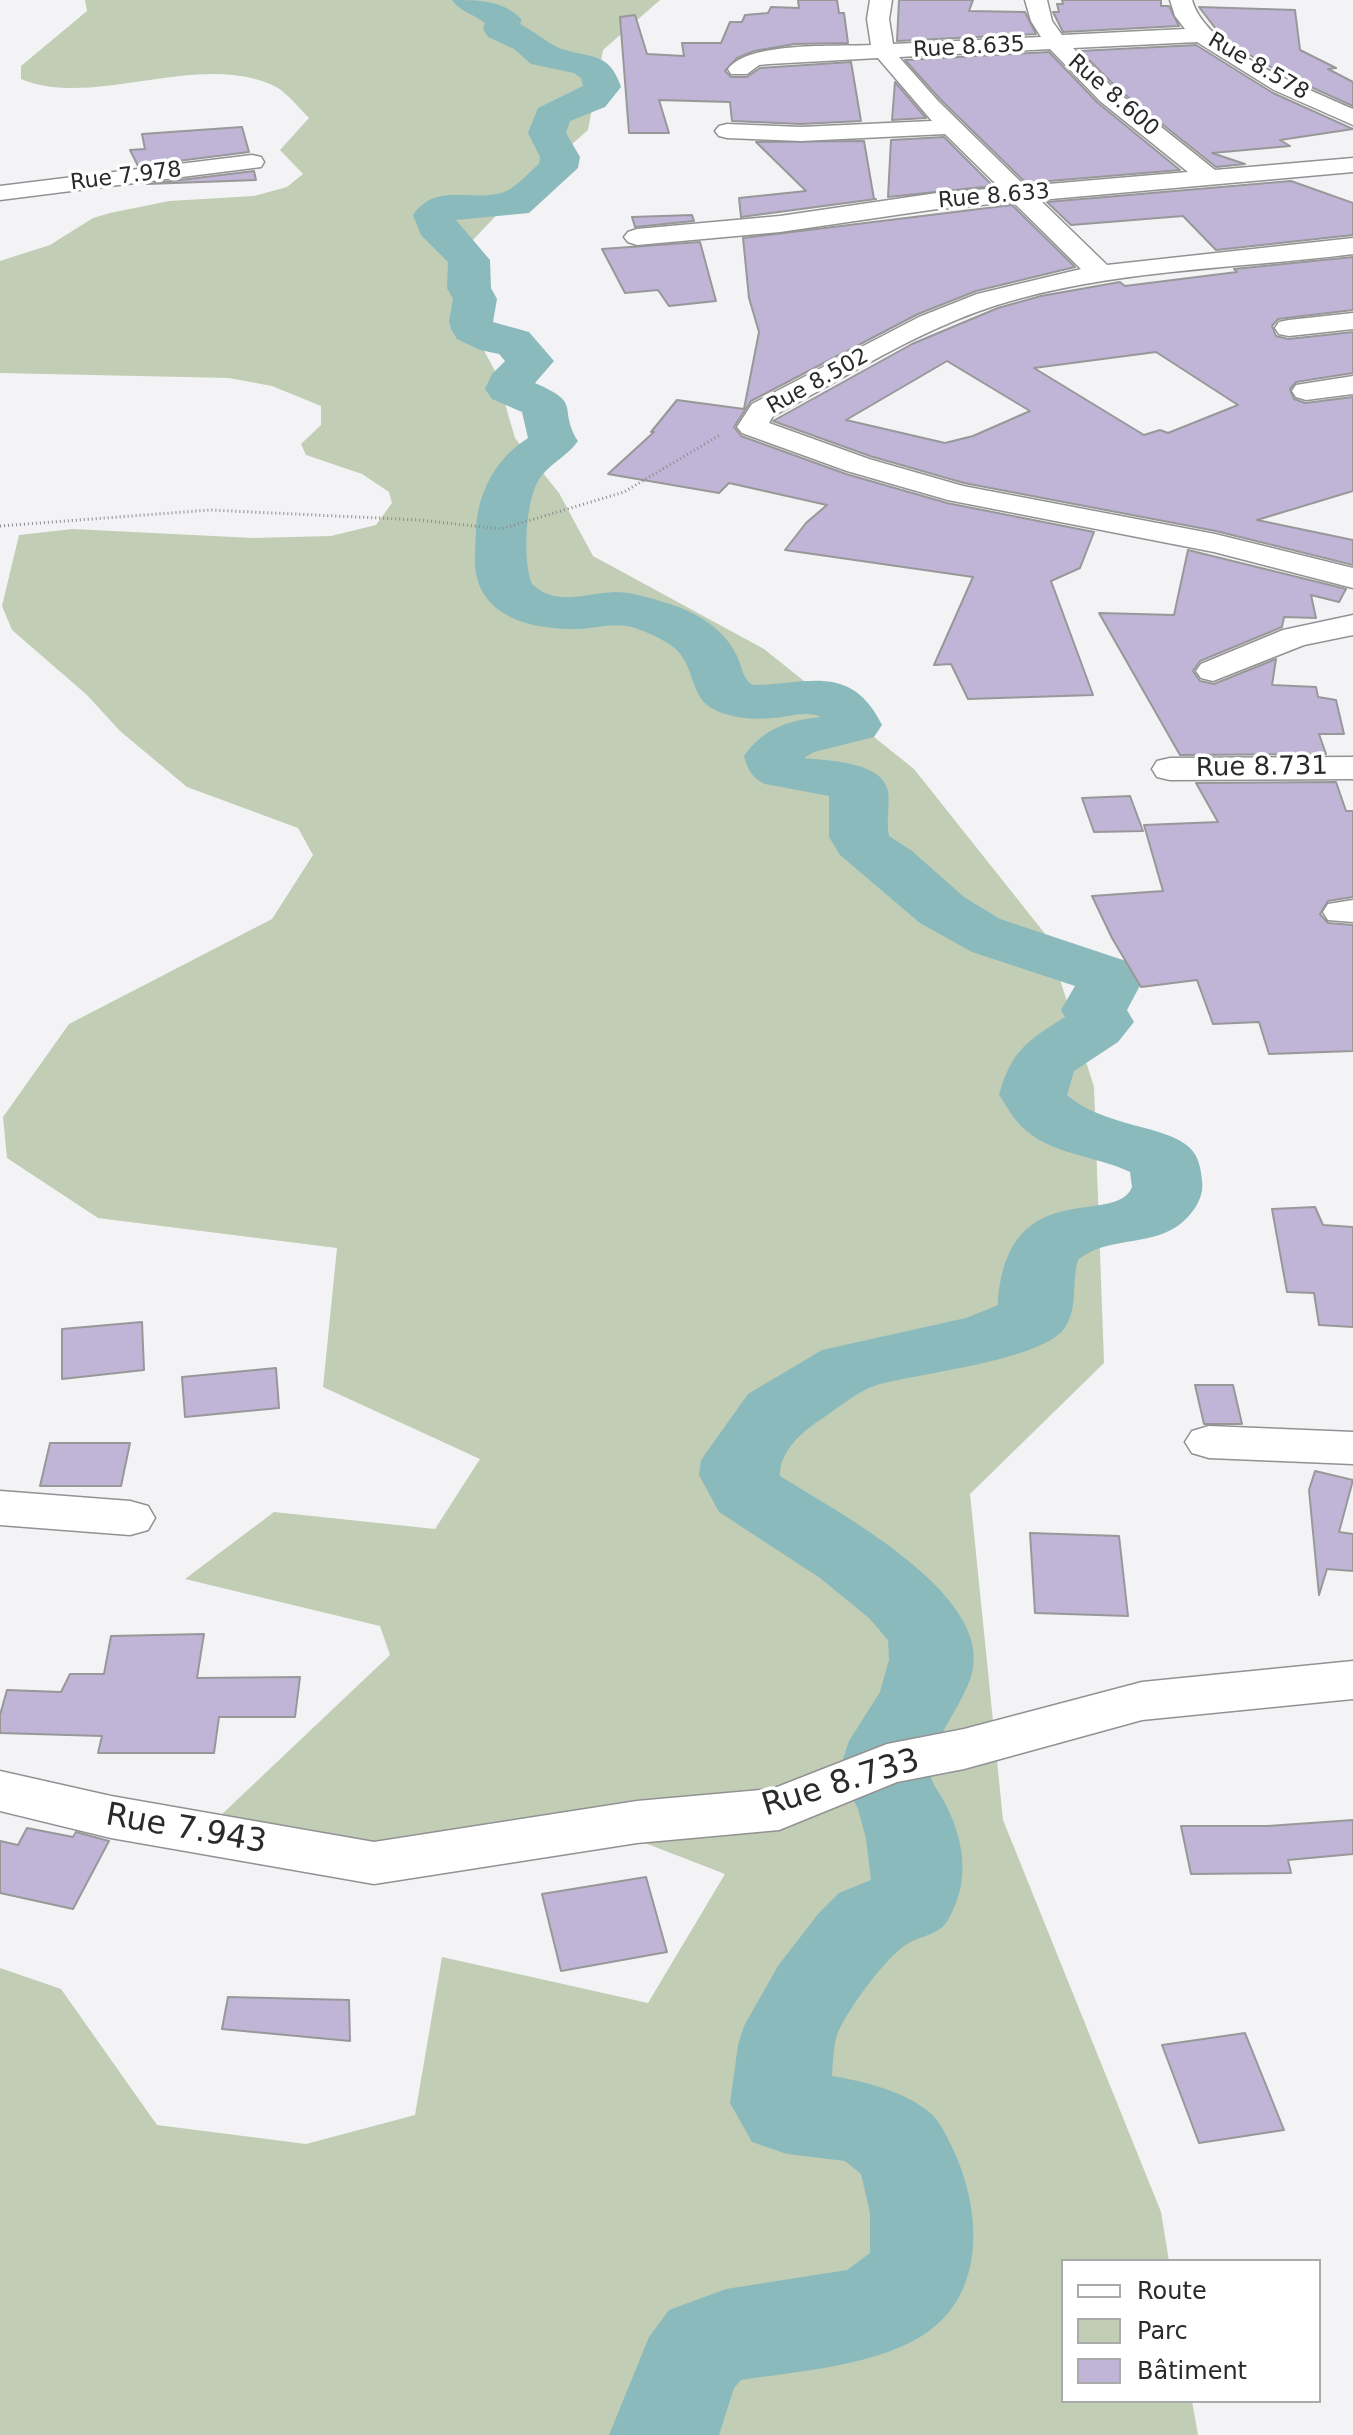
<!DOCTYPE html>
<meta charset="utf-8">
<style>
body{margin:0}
#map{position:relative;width:1353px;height:2435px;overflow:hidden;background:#f3f3f5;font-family:"DejaVu Sans",sans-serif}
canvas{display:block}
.legend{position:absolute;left:1061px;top:2259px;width:260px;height:144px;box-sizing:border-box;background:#fff;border:2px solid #a9aaaa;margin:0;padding:10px 14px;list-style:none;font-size:24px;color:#292a2a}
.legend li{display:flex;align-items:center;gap:16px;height:40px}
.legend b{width:40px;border:2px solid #a9aaaa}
</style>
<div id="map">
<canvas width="1353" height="2435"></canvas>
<ul class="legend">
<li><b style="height:10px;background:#fff"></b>Route</li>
<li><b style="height:22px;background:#c1cdb5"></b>Parc</li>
<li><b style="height:22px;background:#c1b5d7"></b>Bâtiment</li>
</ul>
</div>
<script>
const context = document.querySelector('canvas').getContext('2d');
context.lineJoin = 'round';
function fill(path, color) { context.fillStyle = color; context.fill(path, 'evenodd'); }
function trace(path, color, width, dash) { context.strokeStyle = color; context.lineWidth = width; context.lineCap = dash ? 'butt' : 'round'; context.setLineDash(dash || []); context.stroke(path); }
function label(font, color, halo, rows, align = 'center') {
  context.font = font + ' "DejaVu Sans",sans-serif'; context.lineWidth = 7; context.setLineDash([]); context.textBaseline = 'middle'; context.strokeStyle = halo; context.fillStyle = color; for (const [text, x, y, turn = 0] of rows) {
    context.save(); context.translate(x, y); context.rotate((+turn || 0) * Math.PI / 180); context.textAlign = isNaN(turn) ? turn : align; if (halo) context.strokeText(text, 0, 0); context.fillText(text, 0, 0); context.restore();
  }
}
fill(new Path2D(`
 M85,0H660L603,50L588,130L523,187L472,241L457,300L496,373L515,438L559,493L593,556L764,649L914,769L1046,935L1094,1087L1104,1363L970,1494L1003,1820L1161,2212L1169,2261H1063V2401H1192L1198,2435H0V1968L61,1989L157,2125L306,2144L415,2115L442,1957L648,2003L725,1874L570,1814L367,1848L220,1816L390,1655L380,1626L185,1579L274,1512L435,1529L480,1459L323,1387L337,1248L98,1218L7,1158L3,1117L69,1024L272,919L313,855L298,828L187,787L120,731L87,695L12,630L2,606L19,535L73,529L253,538L331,536L376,525L392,503L389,492L362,474L306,455L301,444L321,425V406L272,386L229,378L0,373V261L50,245L93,218L110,213L169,201L254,196L287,187L303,174L280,150L309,118C300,109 289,95 278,88C203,48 94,110 21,79V66L87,11Z`), '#c1cdb5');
fill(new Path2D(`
 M452,0C479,0 504,0 522,20L520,24C534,31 549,44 559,48C589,59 609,50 621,87L605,107L570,121L566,133L580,157L578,168L529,213L456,220L490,260L491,288L497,299L493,322L529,332L554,361L535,383C584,404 557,407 578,441C568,455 553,462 542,475C525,495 522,561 532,584C556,607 586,593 615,592C630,592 648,597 663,602C692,610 722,626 736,654C742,665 742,679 753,685C810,684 851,663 882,725L874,737L814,752L804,758C828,761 882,761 888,791C890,806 886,821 889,836L912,851L964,897L1000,919L1135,964L1144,978L1127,1010L1134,1022L1118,1042L1074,1071L1067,1095C1103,1127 1167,1125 1190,1148C1199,1157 1201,1169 1202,1181C1205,1199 1190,1218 1176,1227C1147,1246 1105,1237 1078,1260C1071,1283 1079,1310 1063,1330C1037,1361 919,1373 877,1385C857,1391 837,1409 820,1420C801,1432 779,1453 780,1476C835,1511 993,1593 972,1673C964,1705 928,1744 930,1772C931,1784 941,1794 946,1805C965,1843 970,1882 948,1920C938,1936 921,1935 907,1944C886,1957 846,2011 837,2035C833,2048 833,2063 832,2076C863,2081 904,2091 929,2112C940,2121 946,2135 952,2147C980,2205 988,2288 929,2331C881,2366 798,2371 741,2380L734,2388L719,2435H609L649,2337L669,2310L726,2289L847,2270L870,2253V2213L861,2174L845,2161L787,2154L752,2142L730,2103L738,2045L744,2026L778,1966L818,1914L839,1893L871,1880L866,1838L858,1809L842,1778V1762L849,1741L880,1692L889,1660L888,1640L869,1618L820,1578L719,1512L699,1475L701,1460L748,1394L822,1350L966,1318L998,1305C1006,1172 1116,1228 1132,1187L1130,1172C1095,1155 1049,1155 1021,1126C1012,1117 1006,1105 999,1095C1011,1051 1028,1040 1065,1017L1061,1010L1075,986L972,952L920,923L840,855L829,837V796L765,784C752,778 748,770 744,756C763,729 788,720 821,717C808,710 788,717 773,718C754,720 730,718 713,709C693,698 694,675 683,658C676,644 651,634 638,629C617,621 599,628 578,629C540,630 488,621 477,578C473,564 476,544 476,529C478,492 496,458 528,438L522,412L492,399L485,389L492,374L505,361L499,354L480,350L457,339L451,329L449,321L453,299L447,288L448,262L421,235L413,215C437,181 473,203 504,192C516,188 529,172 539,164L540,157L528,133L538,108L583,86L581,78L574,73L531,64L514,49L488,37L483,29L485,23C475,15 459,11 452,0Z`), '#8bbabd');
const building = new Path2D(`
 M798,0H837L839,13H844L848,43L794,44L754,51L737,58L725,71L731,77H747L760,68L851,62L861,121L801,124L732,121L730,102L659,100L669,133H629L620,17L635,15L647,54L684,56L682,43H721L730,22H742L745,15L768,13L771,7L799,8Z
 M899,0H973L969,11L1025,12L1036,34L897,41Z
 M1062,0H1161V6H1169L1179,26L1063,32L1053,12H1059L1057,4H1063Z
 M1199,7L1295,10L1300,50L1336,68L1328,69L1353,82V106L1287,76L1239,49L1219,33Z
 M1196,45L1273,93L1353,129L1280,140L1290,146L1212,153L1245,164L1216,167L1118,89L1080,51Z
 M1049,52L1098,103L1180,170L1026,183L940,99L905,60Z
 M895,82L926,118L892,120Z
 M242,127L249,152L138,166L130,150L145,149L142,134Z
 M944,137L993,186L888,197L891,140Z
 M864,141L874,199H876L741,217L739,198L806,191L756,142Z
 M254,171L256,180L147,184Z
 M1291,181L1353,203V235L1216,250L1183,216L1071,225L1047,202Z
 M1012,205L1075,267L976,291L918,314L751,401L734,427L741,436L846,474L947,503L1094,532L1080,568L1051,581L1093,695L968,699L951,664L934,665L973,577L785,550L806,523L827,505L729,483L719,493L608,474L654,432H651L677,400L744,409L759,332L749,298L743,238Z
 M692,215L694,221L635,227L632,217Z
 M700,242L716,301L669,306L658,290L625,293L602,249Z
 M1353,257V310L1278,319L1272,326L1276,336L1288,339L1353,332V373L1296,382L1290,389L1294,399L1305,403L1353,397V491L1257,520L1353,540V565L1216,531L964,483L870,456L773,421L912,344L998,308L1041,296L1120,282L1125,286L1237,272L1234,269ZM1156,352L1238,405L1168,433L1160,430L1144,435L1034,368ZM947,361L1030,411L973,436L945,443L846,420Z
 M1188,550L1346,589L1339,602L1311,595L1316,618L1284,617L1282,627L1200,661L1193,671L1200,681L1214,684L1276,659L1272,685L1316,687L1318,697L1336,700L1344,734H1319L1326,754L1180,755L1099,613L1174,615Z
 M1336,782L1346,811H1353V897L1328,901L1320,914L1328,923L1353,925V1051L1269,1054L1259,1022L1213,1024L1197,980L1141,987L1112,938L1092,896L1163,891L1144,825L1218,822L1196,783Z
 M1130,796L1143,831L1094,832L1082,798Z
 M1315,1207L1323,1225L1353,1227V1327L1319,1325L1314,1293L1287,1292L1272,1209Z
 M142,1322L144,1370L62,1379V1329Z
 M276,1368L279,1408L185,1417L182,1377Z
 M1195,1385H1233L1242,1424H1204Z
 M50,1443H130L121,1486H40Z
 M1315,1471L1353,1480L1339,1532L1353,1534V1571L1327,1569L1319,1595L1309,1490Z
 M1030,1533L1119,1536L1128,1616L1035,1613Z
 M204,1634L197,1678L300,1677L295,1717H219L214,1753H98L102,1736L0,1733V1715L7,1690L61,1692L70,1674H104L111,1636Z
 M1353,1820V1854L1288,1860L1291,1873L1191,1874L1181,1826H1268Z
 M27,1828L73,1837L76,1832L109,1841L73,1909L0,1893V1841L18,1845Z
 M646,1877L667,1952L561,1971L542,1894Z
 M228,1997L349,2000L350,2041L222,2029Z
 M1245,2033L1284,2130L1199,2143L1162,2045Z`);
fill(building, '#c1b5d7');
trace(building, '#989899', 2);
const street = new Path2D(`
 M870,0H892L889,19L893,44L1041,37L1031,21L1025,0H1047L1052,21L1062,35L1185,29L1175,16L1170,0H1192C1206,51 1307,88 1353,109V125L1274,90L1197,42L1073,48L1116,91L1215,170L1353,158V172L1040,200L1107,265L1353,238V254C1235,269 1112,269 997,305C918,330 846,377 773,416L769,423L869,459L963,486L1215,534L1353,568V588L1214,552L948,500L847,471L742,433L737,427L752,404L919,317L977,294L1081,269L1013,202L937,209L780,232L637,245L628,242L624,237L628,232L637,229L780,216L937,193L1000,188L945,134L801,141L727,138L719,136L715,131L719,126L727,124L801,127L932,121L878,58L769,64L759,65L747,74H731L728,69C749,41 836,47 871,45L867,19ZM1050,49L1100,101L1188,172L1025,186L938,101L899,57Z
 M252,155L261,157L264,162L261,167L0,200V186Z
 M1353,313V329L1289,336L1279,334L1275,328L1279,322L1289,320Z
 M1353,376V394L1306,400L1296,397L1292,391L1296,385Z
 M1353,615V635L1304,645L1213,681L1201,678L1196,671L1201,664L1283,630Z
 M1353,757V779L1170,780L1157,777L1152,769L1157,761L1170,758Z
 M1353,900V922L1328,920L1323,912L1328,904Z
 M1209,1426L1353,1432V1464L1209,1458L1192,1453L1185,1442L1192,1431Z
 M0,1491L130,1501L148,1506L155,1518L148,1530L130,1535L0,1525Z
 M1353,1661V1699L1142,1720L964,1769L897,1782L779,1830L637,1843L374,1884L111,1838L0,1811V1771L111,1796L374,1842L637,1801L772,1789L887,1744L964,1729L1142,1682Z`);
trace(street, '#929294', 3);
trace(new Path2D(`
 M0,526L210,510L420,520L501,529L624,492L720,435`), '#8b8b8c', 3, [1, 3]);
fill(street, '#fff');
label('22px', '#292a2a', '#fff', [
 ["Rue 8.635",969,48,-3],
 ["Rue 8.578",1258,67,30],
 ["Rue 8.600",1113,96,41],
 ["Rue 7.978",126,177,-7],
 ["Rue 8.633",994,197,-5],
 ["Rue 8.502",818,382,-29]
]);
label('26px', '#292a2a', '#fff', [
 ["Rue 8.731",1262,768,-1]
]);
label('32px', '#292a2a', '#fff', [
 ["Rue 8.733",841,1784,-17],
 ["Rue 7.943",186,1830,10]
]);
</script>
